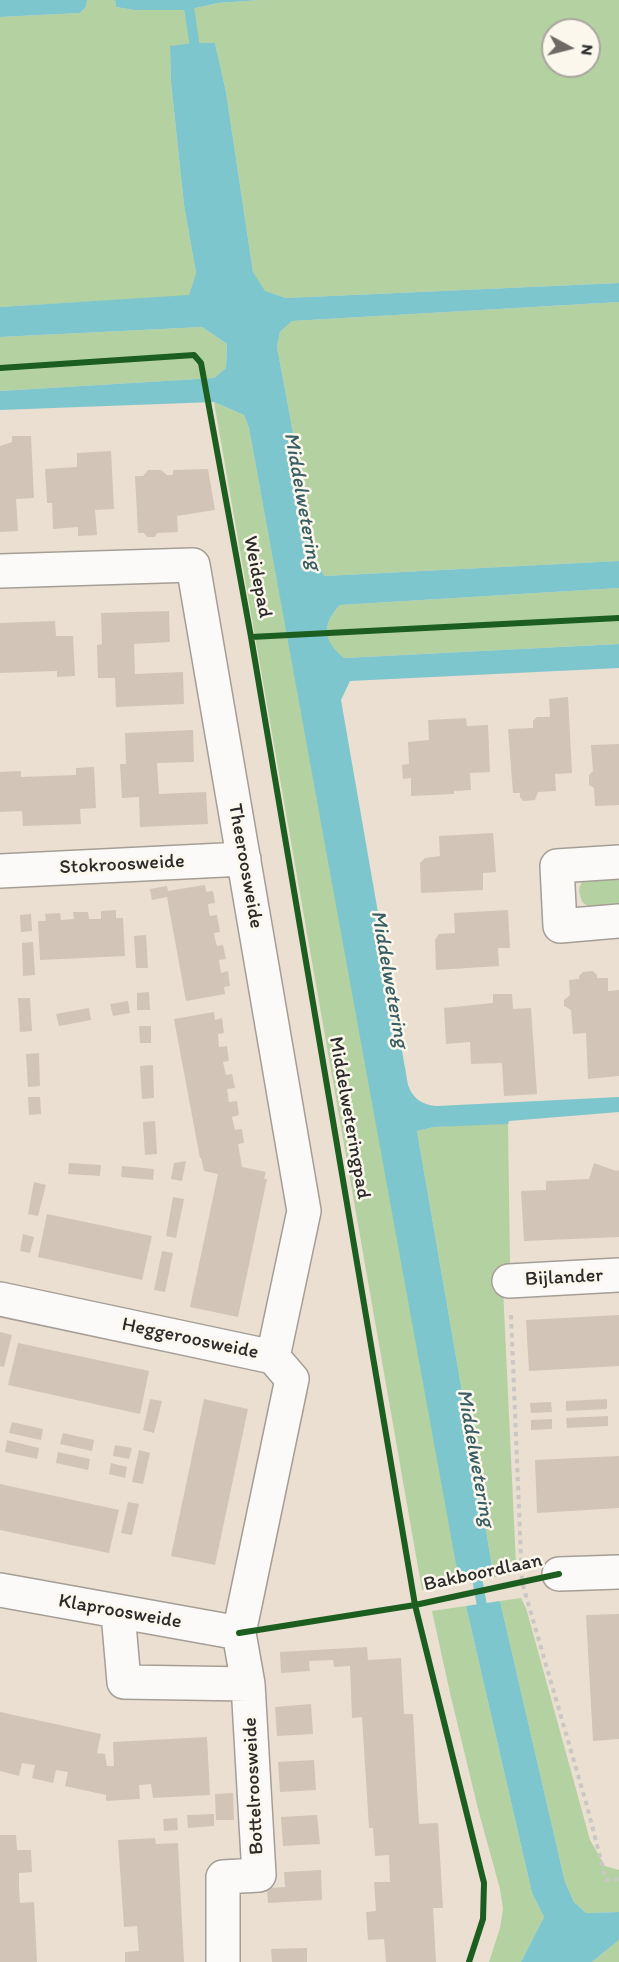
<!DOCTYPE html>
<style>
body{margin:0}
#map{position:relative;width:619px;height:1962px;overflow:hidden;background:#eadfd0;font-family:Itim,sans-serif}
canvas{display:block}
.north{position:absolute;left:541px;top:18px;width:60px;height:60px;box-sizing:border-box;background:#fbf7ec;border:2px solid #a8a59f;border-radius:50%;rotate:97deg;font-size:16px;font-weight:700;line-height:24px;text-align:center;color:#2b2b2b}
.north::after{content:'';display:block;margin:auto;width:21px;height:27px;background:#6e6a65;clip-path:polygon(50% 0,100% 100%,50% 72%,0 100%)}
</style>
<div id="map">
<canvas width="619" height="1962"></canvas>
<div class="north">N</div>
</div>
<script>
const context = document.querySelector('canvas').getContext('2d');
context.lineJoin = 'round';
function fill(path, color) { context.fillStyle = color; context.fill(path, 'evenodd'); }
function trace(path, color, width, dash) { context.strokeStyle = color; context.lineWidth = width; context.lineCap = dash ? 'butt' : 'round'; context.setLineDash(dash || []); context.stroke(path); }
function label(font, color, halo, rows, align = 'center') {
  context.font = font + ' Itim,sans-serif'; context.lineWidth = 5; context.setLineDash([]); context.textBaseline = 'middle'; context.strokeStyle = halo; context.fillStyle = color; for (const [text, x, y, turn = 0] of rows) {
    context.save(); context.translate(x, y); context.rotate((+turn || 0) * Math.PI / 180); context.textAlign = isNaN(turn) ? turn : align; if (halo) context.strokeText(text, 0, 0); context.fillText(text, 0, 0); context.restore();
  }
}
fill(new Path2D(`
 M87,0H115L116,7L134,10H187L218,3L260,0H619V283L286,298L264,291L253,272L226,92L215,43H193L170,47L171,82L184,205L196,273L189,296L0,307V17L80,13L86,7ZM553,30H589V66H553Z
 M619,302V561L324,576L317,561L277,347L280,332L292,321Z
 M202,327L227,344L226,368L214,378L0,391V337Z
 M214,402L244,415L249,428L461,1583L422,1590Z
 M619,588V644L343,658C323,639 321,627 340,605Z
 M619,876V906L590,907L583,903C569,873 599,877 619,876Z
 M499,1123L508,1124L510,1266L502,1267L516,1564L510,1575L494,1577L417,1131L434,1127Z
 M521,1598L526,1608L590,1840L605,1866L619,1870V1912L586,1913L574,1902L565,1882L500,1601Z
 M466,1606L532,1893L544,1917L521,1962H489L500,1928L503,1909L500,1889L478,1809L450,1693L432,1611Z
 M619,1940V1962H592Z`), '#b4d1a2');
fill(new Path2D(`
 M0,0H87L86,7L80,13L0,17Z
 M115,0H260L218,3L187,10H134L116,7Z
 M193,43H215L226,92L253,272L265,291L286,298L619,283V302L292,321L280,332L277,347L317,561L324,576L619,561V588L340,605C321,626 323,640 344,658L619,644V668L350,681L341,700L408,1085C413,1099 422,1105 437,1106L619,1097V1112L509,1121L508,1124L434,1127L417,1131L494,1577L461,1583L456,1564L249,428L244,415L214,402L0,410V391L214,378L226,368L227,344L202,327L0,337V307L189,295L196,273L184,205L171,82L170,46Z
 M500,1601L565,1882L574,1902L586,1913L619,1912V1940L592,1962H521L544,1917L532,1893L466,1606Z`), '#7ec6cd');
trace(new Path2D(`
 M188,0L196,55
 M475,1567L484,1617`), '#7ec6cd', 10);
fill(new Path2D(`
 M12,436H31L34,498L16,499L18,531L0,532V446L12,442Z
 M111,451L114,509L95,510L97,535L78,536V527L53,529L52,503H47L45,469L77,467V453Z
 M208,469L215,510L177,516L178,532L157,533L155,537H147L144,533H138L135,476H143L148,470H161L167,475H173V470Z
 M169,611L170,642L134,644L135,674L183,672L184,704L116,707L115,678H98L97,645L102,644L101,613Z
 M55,621L56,636H73L75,676L57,677V671L0,673V623Z
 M568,697L572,773L555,774L556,791L538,792L535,800L523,801L520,797V793H513L508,729L533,728V721L537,717H550L549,699Z
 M466,718L467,726L488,725L490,772L470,773L471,790L454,791V794L411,796V778L403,779L402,765L409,764L408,742L429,740L428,720Z
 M193,730L194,762L157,763L159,794L206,792L208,824L140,827L139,797L122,798L120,764H126L125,733Z
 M619,744V805L595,806L594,788L589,785V775L593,771L591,745Z
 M94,767L96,808L80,809L81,824L23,826L22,811L0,812V772L21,771V777L49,776L76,775V768Z
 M493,833L496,872L483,873V890L421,893L420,863L425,858L440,856L439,836Z
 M205,885L206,892L213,891L215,903L208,904L209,913L210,916L217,915L220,932L214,933L215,939L217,946L223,945L226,959L219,960L220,967L221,973L228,971L230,986L224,987L225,994L186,1001L167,897L152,900L150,889L167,886L168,891Z
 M116,910V918H123L125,956L40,960L38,921H46L45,914L60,913L61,920L74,919L73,912H88L89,919H101V911Z
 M508,910L510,948H498L499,966L436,970L435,940L439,934L455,933L454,913Z
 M31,914L32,931L21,932L20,915Z
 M146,935L148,968H136L134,936Z
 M33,942L35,975L23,976L22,943Z
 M593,971L597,975V978H608V991L619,990V1076L588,1079L586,1033L573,1034L571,1010L564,1006V1000L570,995L569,980L579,979V976L583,972Z
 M149,992L150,1010H137V993Z
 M493,994H512L513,1009L531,1008L537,1094L504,1096L502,1063L471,1064L470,1042L446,1044L444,1008L493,1003Z
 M18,998H30L32,1031L20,1032Z
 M128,1001L130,1013L113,1016L110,1004Z
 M89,1008L91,1020L59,1026L56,1014Z
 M214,1012L215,1020L222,1018L224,1033L218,1034L219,1047L227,1046L229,1061L223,1062L226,1075L232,1074L235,1088L227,1089L229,1102L237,1101L239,1115L232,1117L235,1130L242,1129L244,1143L238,1144L242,1167L266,1172L264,1179H267L238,1317L190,1307L218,1174L204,1171L201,1158H200L174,1019Z
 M139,1026H151V1043H140Z
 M39,1053L40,1086L28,1087L26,1054Z
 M153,1065L154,1098L142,1099L140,1066Z
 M28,1097H40L41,1114L29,1115Z
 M155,1121L157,1154L145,1155L143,1122Z
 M186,1161L182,1181L171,1179L174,1163Z
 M69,1163L101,1165L100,1176L68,1174Z
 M594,1163L616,1171L619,1170V1237L524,1241L521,1191L546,1190V1181L589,1179Z
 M122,1166L154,1169L153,1180L121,1177Z
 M34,1182L46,1185L38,1216L28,1214Z
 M173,1197L184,1199L176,1238L166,1236Z
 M47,1214L152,1236L142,1280L38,1257Z
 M23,1234L34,1237L30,1253L20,1251Z
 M162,1251L173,1253L165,1292L154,1290Z
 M619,1315V1366L529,1371L526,1320Z
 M0,1332L12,1335L4,1367L0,1366Z
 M18,1343L149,1371L140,1414L8,1385Z
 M150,1399L162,1401L154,1433L143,1430Z
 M204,1399L248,1409L215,1565L171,1556Z
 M607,1399V1409L566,1411V1401Z
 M551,1402L552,1412L531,1413L530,1403Z
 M608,1416V1426L567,1428L566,1418Z
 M552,1419V1429L531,1430V1420Z
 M12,1422L43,1429L41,1440L9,1433Z
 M63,1433L94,1440L92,1451L60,1444Z
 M7,1440L39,1448L37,1459L5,1452Z
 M115,1445L132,1448L129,1459L113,1456Z
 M139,1450L150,1453L143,1484L132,1482Z
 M58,1452L90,1459L88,1470L56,1463Z
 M619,1456V1508L537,1513L535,1460Z
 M111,1463L127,1467L125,1478L109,1474Z
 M0,1484L119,1510L109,1553L0,1530Z
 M128,1502L139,1504L132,1535L121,1533Z
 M619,1614V1739L593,1741L586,1615Z
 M367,1647L368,1660L401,1658L404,1714H413L419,1824L438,1823L443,1908H433L436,1962H386L384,1939L368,1940L366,1912L376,1911L374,1882H390L389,1855L375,1856L373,1828H369L362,1717L352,1718L350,1666L334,1667L333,1660L309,1661L310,1671L281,1673L280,1652Z
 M311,1704L313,1734L277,1736L275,1707Z
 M0,1712L101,1734L97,1753L105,1754L107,1766H114L113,1742L207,1737L210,1795L153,1798L151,1784L139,1785L140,1799L106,1801V1795L65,1786L68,1772L56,1770L53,1783L32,1778L35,1765L22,1763L19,1776L0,1771Z
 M314,1760L316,1790L280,1792L278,1762Z
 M233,1793L234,1820H216L215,1794Z
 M214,1814V1826L188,1828L187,1815Z
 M317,1815L320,1844L283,1846L281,1817Z
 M177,1818L178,1830L164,1831L163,1819Z
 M0,1835H16L17,1850H31L32,1872L19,1873V1887L20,1903L34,1902L37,1962H0Z
 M155,1838L156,1844L178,1843L184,1962H125V1952L139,1951L137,1926L124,1927L118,1840Z
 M321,1870L322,1900L268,1903L267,1888L285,1887L284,1872Z
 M307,1948V1962H272L271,1949Z`), '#d2c5b8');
const minor = new Path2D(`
 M0,571L193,565L304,1211L273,1357
 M619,862L557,866L560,926L619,921
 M0,871L244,859
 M509,1281L619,1275
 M0,1299L273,1357L292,1379L239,1633L248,1684L259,1875L223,1877V1962
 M559,1574L619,1572
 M0,1590L239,1633
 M118,1613L124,1682L248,1684`);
trace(minor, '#a59e96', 36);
trace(new Path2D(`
 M511,1315L522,1582L587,1806L606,1880L619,1879`), '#cac7c4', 4, [4.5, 4.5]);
trace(minor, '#fcfaf8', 33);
trace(new Path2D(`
 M0,368L194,355L201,363L251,637L619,618
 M251,637L415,1605L484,1883L483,1919L469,1962
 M239,1633L415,1605L559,1574`), '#1b5e20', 6);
label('20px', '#2b2b2b', '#fbf7ec', [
 ["Weidepad",257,577,79],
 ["Stokroosweide",122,865,-3],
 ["Theeroosweide",245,866,80],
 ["Middelweteringpad",349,1118,80],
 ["Bijlander",564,1278,-3],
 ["Heggeroosweide",190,1339,12],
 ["Bakboordlaan",483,1573,-12],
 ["Klaproosweide",120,1612,10],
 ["Bottelroosweide",254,1786,-93]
]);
label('italic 21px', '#385d63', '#fbf7ec', [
 ["Middelwetering",302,501,80],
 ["Middelwetering",389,979,80],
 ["Middelwetering",475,1458,80]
]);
</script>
